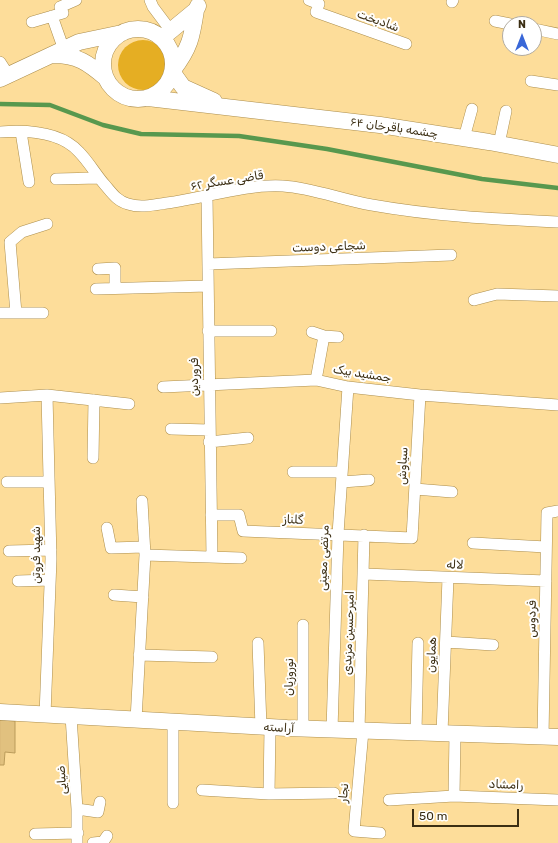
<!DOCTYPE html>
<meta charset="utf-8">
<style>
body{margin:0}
#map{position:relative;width:558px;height:843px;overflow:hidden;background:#fddd9a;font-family:Rubik,sans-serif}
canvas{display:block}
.north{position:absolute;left:502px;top:16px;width:40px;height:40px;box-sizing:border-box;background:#fff;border:1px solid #b1aba1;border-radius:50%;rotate:0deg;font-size:11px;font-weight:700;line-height:16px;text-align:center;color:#3b2e13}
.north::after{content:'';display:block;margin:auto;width:14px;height:18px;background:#3967d8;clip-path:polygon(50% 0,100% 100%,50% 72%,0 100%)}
.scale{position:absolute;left:412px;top:809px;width:107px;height:18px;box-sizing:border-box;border:2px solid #3b2e13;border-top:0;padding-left:5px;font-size:12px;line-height:14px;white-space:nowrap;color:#3b2e13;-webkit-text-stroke:3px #fff;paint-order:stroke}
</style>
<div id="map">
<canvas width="558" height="843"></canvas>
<div class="north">N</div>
<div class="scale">50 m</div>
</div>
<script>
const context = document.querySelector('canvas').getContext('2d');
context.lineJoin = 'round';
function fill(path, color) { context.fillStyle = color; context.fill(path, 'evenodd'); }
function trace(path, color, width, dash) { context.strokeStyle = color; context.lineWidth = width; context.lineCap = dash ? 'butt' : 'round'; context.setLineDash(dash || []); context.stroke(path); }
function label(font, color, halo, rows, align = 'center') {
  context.font = font + ' Rubik,Cairo,sans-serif'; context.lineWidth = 4; context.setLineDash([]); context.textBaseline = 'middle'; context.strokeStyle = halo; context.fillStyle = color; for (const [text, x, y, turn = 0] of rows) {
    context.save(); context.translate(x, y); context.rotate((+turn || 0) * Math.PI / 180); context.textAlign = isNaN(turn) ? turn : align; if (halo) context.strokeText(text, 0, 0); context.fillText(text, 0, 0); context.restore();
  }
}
fill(new Path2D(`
 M118 65a25 25 0 1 1 50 0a25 25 0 1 1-50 0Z`), '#e5ae23');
trace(new Path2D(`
 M0,104L50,105L103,125L141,134L239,136L327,149L482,179L558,188`), '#58984e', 4.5);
const building = new Path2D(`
 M0,720L15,721V753L5,752L4,765H0Z`);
fill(building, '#e1c17f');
trace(building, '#ba9b5a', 1);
const street = new Path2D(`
 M150,0L153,7L171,31
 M309,0L319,4L316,12L406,44
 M452,2L453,0
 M52,16L64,50
 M495,21L510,24
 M32,22L63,13L60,7L76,0
 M534,29L558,34
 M0,62L9,76
 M531,81L558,85
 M0,132C26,130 60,131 79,152C89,162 96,175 105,185C112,193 117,201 128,204C140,208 154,205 167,203C205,198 244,184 283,186C313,188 342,200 372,205C433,216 496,219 558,222
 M21,132L29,182
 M464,138L472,109
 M499,144L506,111
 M56,179L99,178
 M207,196L212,557
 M208,264L451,255
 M98,269L115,268V288
 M96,289L208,286
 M474,300L497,294L558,296
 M0,313H43
 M16,313L10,242L22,232L47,224
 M208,331H271
 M312,332L324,336L338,337
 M316,380L324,336
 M163,387L316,380L348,387L420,395L558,405
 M0,398L47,395L129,404
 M171,429L209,430
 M209,442L248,438
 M93,458L94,400
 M293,472H342
 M7,482H49
 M342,482L369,480
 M415,489L452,492
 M211,515H239L243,531L412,538L420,395
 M107,528L111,548L144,547
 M473,543L546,547
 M9,551L51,550
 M145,555L241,558
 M364,574L546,581
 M18,581L50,580
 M114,595L143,597
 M446,642L493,645
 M258,643L261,727
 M139,655L212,657
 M45,715L51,559L47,395
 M71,716L77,809V843
 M136,720L145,555L142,501
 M173,722V803
 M303,729V625
 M332,730L338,534L348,387
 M359,731L364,535
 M363,731L354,831L380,833
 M416,732L418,643
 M442,733L448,578
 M543,737L547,513L558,511
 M202,790L269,794L334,793
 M269,794L270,728
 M454,796L455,734
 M389,800L454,796L558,800
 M77,809L98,812L100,802
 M35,834L78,833
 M93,843L103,842L107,836`);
const secondary = new Path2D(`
 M103 64a35 35 0 1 1 70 0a35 35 0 1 1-70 0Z
 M162,38L196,10L198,6
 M53,55C78,55 88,63 106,78
 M173,70C190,48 192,37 196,10
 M173,73L183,87L214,101
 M0,79L79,42L122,33
 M148,98L380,125L489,142L558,155
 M0,712L287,728L558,737`);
trace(street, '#ac8e4d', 12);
trace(secondary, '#ac8e4d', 17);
trace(street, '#fff', 11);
trace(secondary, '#fff', 16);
label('12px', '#3b2e13', '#fff', [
 ["شادبخت",378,21,20],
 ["چشمه باقرخان ۶۴",394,128,8],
 ["قاضی عسگر ۶۲",227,181,-9],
 ["شجاعی دوست",329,247,-2],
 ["جمشید بیک",362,374,9],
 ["فروردین",195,377,-90],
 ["سیاوش",403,466,-87],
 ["گلناز",293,520,2],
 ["شهید فروتن",37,555,-90],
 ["مرتضی معینی",324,558,-88],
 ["لاله",455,565,2],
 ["فردوس",532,619,-89],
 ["امیرحسین مزیدی",349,633,-88],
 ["همایون",432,655,-88],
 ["نوروزیان",290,677,-90],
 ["آراسته",279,728,3],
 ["ضیایی",62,780,-94],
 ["رامشاد",506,785,2],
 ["نجار",344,793,-85]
]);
</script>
